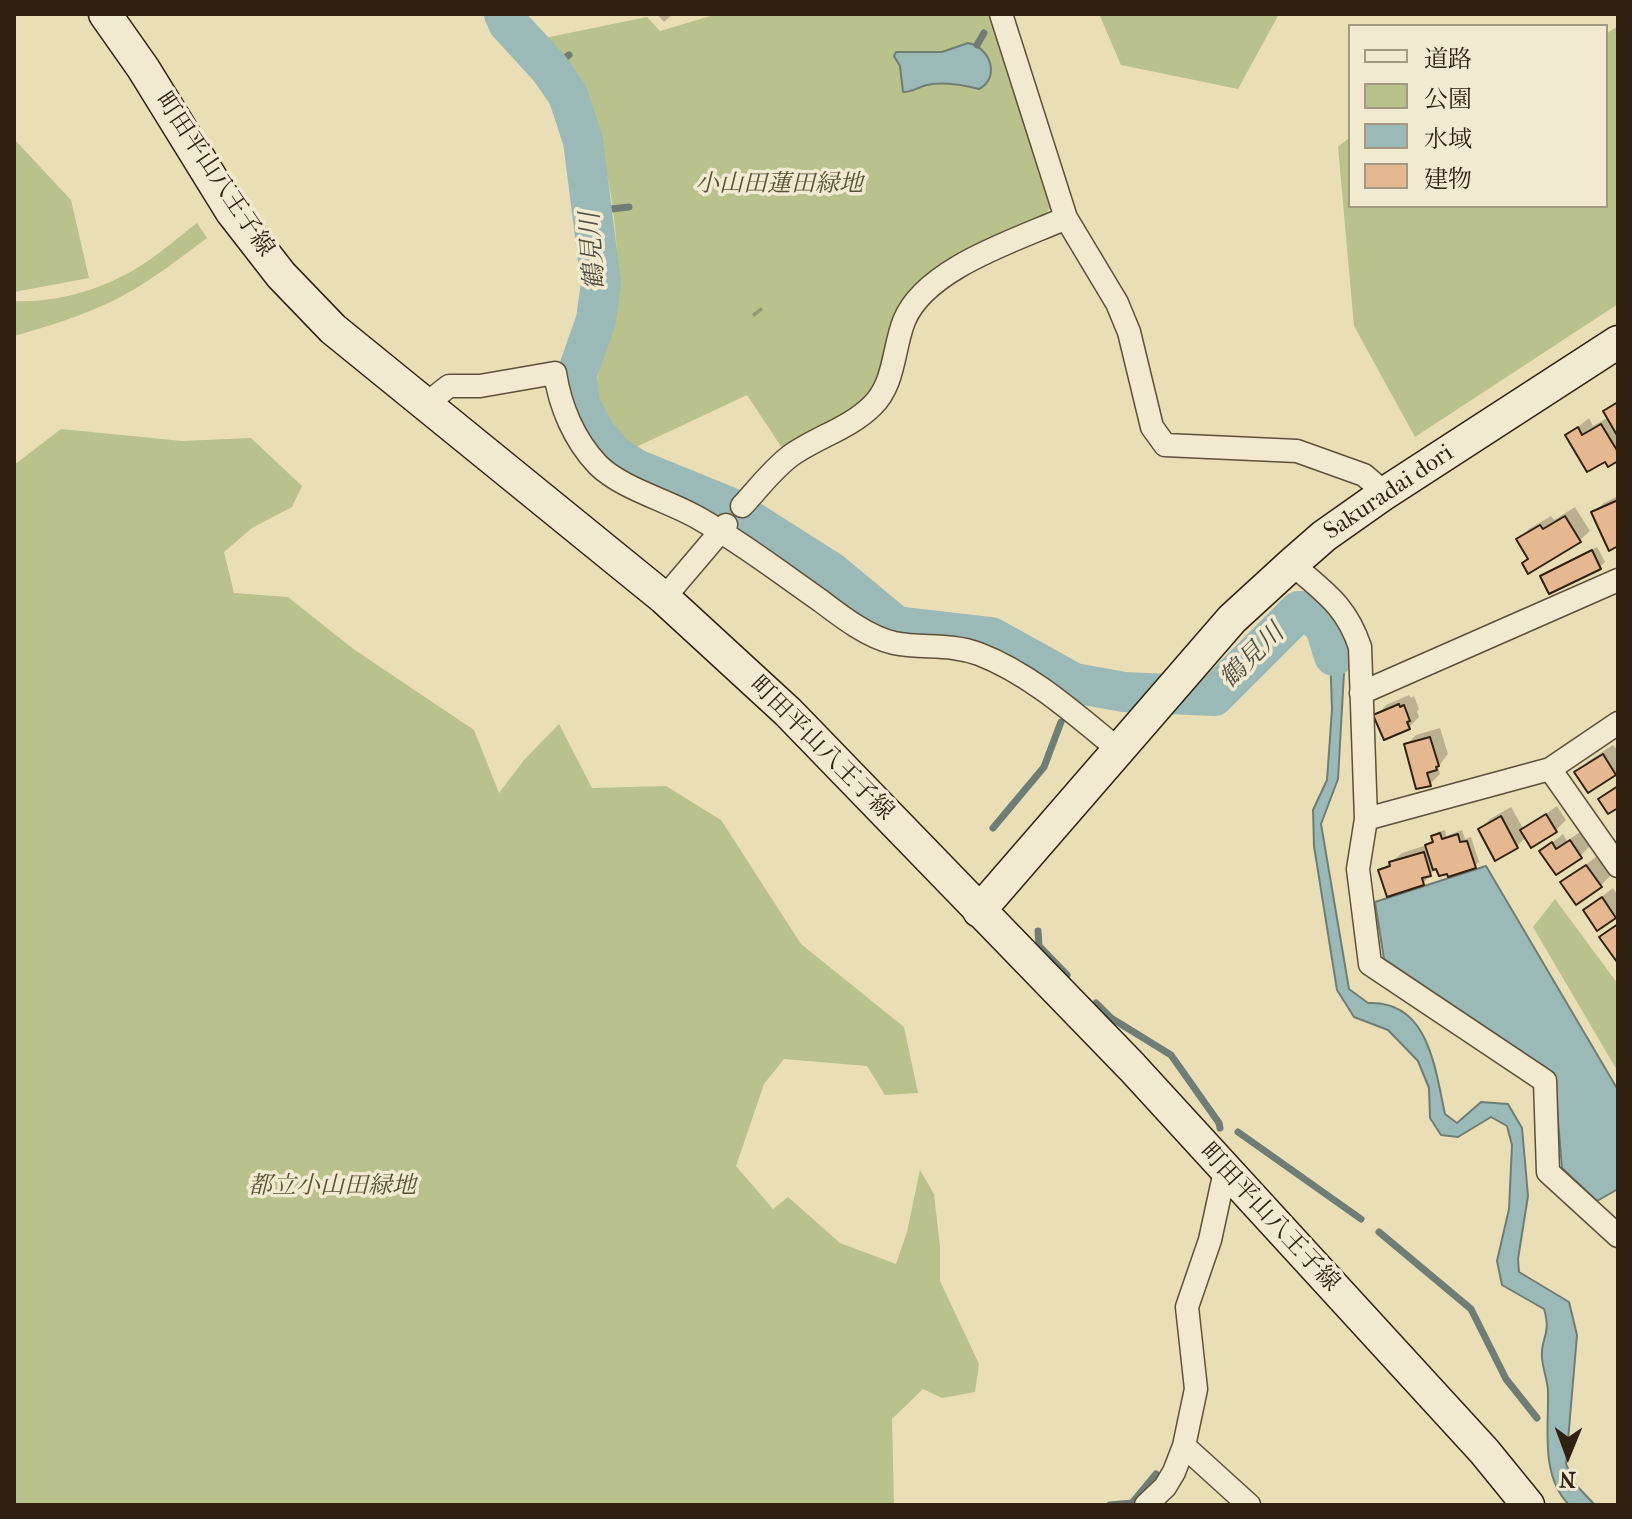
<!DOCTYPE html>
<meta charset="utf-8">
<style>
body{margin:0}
#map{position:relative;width:1632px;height:1519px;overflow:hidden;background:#eadeb6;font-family:"IM FELL French Canon","Noto Serif JP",serif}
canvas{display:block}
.frame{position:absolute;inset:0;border:16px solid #302111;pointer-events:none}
.legend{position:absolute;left:1348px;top:24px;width:260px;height:184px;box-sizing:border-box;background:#f1ead0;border:2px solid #a49a84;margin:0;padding:10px 14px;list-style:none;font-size:24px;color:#302111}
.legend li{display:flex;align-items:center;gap:16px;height:40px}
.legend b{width:40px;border:2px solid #a49a84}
.north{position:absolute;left:1528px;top:1415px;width:80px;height:80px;-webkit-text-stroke:6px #f1ead0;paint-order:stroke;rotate:181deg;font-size:22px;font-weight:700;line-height:32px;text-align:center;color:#302111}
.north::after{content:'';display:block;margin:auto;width:28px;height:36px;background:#302111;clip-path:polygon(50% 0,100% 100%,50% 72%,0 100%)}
</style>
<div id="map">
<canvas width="1632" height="1519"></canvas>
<div class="frame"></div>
<ul class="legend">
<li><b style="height:10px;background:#f1ead0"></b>道路</li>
<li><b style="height:22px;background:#b9c18c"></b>公園</li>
<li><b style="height:22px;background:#9bbab7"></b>水域</li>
<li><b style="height:22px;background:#e6b891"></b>建物</li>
</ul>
<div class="north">N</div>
</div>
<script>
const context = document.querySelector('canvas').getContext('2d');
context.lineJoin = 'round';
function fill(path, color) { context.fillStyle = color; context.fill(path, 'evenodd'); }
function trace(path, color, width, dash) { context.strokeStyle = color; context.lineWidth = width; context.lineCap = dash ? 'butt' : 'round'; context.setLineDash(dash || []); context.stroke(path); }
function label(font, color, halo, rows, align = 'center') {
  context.font = font + ' "IM FELL French Canon","Noto Serif JP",serif'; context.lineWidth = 7; context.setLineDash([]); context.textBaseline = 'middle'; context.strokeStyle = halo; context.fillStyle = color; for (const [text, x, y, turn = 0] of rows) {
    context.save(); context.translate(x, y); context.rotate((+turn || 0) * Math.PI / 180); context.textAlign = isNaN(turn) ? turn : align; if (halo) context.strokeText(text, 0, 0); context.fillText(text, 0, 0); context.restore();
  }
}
fill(new Path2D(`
 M717,14H987L993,19L1051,207L1043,217L930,273L877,384C853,414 817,431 784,451L747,395L634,448C617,437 601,416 598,395C595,371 605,352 612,330C614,320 615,310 616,300C623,244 606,136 578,86C568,68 554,54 540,39L647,17L660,31Z
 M1099,14H1279L1238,89L1121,65Z
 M1618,26V304L1415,437L1354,326L1338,147L1350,137V206H1606V34Z
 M14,139L71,200L89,278L14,292Z
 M197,223L207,238C185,254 164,271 141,285C104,309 57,324 14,336V301C54,303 97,291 132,271C155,258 176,239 197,223Z
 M61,429L182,441L251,438L302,486L292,507L252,528L224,552L234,593L288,597L352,648L474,730L499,793L524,760L559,724L592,788L666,786L721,820L801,944L904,1027L918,1093L885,1095L867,1066L784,1059L764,1084L736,1166L773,1209L788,1197L840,1243L896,1264L907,1232L920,1170L934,1194L940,1247V1281L979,1364L975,1392L942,1398L923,1389L892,1419L894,1505H14V465Z
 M1555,899L1618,984V1072L1533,927Z`), '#b9c18c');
const water = new Path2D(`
 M968,43C990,47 1001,77 979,89C963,85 944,81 927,85C918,87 913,92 903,92L900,66L894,56L896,52H942Z
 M1313,604L1333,622L1341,637L1344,673L1338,779L1321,824L1349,989L1368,1003C1429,1000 1435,1069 1445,1114L1457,1123L1481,1102L1508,1104L1522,1128L1528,1196L1518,1259L1519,1272L1569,1302L1577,1335L1566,1464L1575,1484L1595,1505H1569C1540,1475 1549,1428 1548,1390C1547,1379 1543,1369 1542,1358C1540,1338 1552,1335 1544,1309L1502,1285L1497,1261L1509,1209L1512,1145L1507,1126L1491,1117L1458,1137L1441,1135L1430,1118L1429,1088L1418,1061L1388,1030L1354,1017L1337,990L1314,846L1313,810L1327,780L1332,709L1330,651L1320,632L1303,616Z
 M1486,866L1618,1090V1189L1597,1201L1562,1168L1554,1073L1384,959L1375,902Z`);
fill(water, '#9bbab7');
trace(water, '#707d75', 2);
fill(new Path2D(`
 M657,14H673L664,22Z
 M761,307L763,310L754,317L752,314Z
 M1618,400V458L1568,435L1589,418L1593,426L1609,417L1605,412Z
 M1618,496V544L1594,513L1604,503Z
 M1575,507L1590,531L1579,541L1530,558L1519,539L1529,529L1551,516L1554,520Z
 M1597,547L1605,562L1600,567L1550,592L1542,576L1546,572Z
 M1409,695L1411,698L1414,696L1419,709L1417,711L1419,717L1409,727L1376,716L1386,705Z
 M1440,728L1448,754L1438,767L1440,774L1430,784L1406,745L1416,735Z
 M1613,745L1615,748L1618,745V771L1615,774L1577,772L1587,762Z
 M1557,806L1566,820L1556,830L1527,836L1517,846L1496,858L1480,829L1490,819L1511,807L1524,830Z
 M1445,830L1446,836L1462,830L1465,839L1471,837L1479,862L1475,866H1437L1423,884L1381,870L1402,853L1427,845L1435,839L1434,836L1438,832Z
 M1580,832L1590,846L1580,856L1542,851L1563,834L1567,841Z
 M1597,856L1610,876L1600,886L1563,883Z
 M1613,888L1618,896V913L1615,916L1585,910Z`), '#0003');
trace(new Path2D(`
 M977,45L984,33
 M550,69L569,55
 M593,211L629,207
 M1072,692L1074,683
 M993,828L1044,767L1061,722
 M1038,931L1039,946L1067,975
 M1096,1003L1111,1018L1171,1055L1219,1123L1220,1128
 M1238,1132L1361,1219
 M1379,1232L1471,1309L1506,1379L1537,1418
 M1110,1505L1132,1503L1156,1474`), '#707d75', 7);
trace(new Path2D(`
 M504,14L508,23L550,69L568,95L583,141L601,283L596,320L577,374L580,405L596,434L615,456L636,469L727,506L831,572L896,626L991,637L1074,683L1124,692L1214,696L1299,611H1309L1325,627L1334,656`), '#9bbab7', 40);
const building = new Path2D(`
 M1618,402V437L1603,411Z
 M1601,424L1618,452V461L1608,467L1605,462L1587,472L1565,435L1578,427L1582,435Z
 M1618,500V546L1609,551L1591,512Z
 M1565,516L1581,542L1528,574L1522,563L1528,559L1516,539L1540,525L1543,529Z
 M1592,550L1601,569L1549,594L1540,576Z
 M1399,704L1400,707L1404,705L1410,721L1407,722L1410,729L1384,740L1373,715Z
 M1430,737L1439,766L1436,767L1437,770L1427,773L1431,786L1416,789L1404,744Z
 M1603,754L1616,775L1588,793L1574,772Z
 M1618,786V808L1608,814L1598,799Z
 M1546,814L1557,832L1531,848L1520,830Z
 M1501,816L1518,848L1495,861L1478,829Z
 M1440,833L1442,839L1458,834L1460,842L1467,841L1476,868L1448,877L1447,874L1439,876L1436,869L1433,870L1425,845L1433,842L1431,836Z
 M1570,840L1582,858L1556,875L1539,851L1552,842L1556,849Z
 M1424,852L1431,876L1422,878L1424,885L1387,897L1378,870L1390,866L1389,862Z
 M1586,865L1602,887L1576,905L1560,882Z
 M1602,897L1616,918L1597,931L1583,910Z
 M1618,924V961L1617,962L1599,937Z`);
fill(building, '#e6b891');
trace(building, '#302111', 2);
const street = new Path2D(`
 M1001,14L1066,218L1117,303L1129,332L1152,427L1165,445L1297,451L1364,475L1385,493
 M426,404L449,386H480L555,373C560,406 574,440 598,465C622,489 670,501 700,519C742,543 781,573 821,601C842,617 868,637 894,643C923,649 949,643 979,654C1031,674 1076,715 1119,750
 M742,506C757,490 771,471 789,457C814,438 849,429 872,406C895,384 893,349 904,321C925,268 1017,240 1066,218
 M1292,564C1324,592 1346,605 1360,647L1366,819L1550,769L1618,723
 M664,598L726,525
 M1361,693L1618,580
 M1550,769L1618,866
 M1366,819L1358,869L1370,964L1545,1081L1548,1172L1618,1236
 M1184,1446L1249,1505
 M1146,1505L1165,1487L1174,1472L1184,1446L1196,1389L1187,1307L1210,1240L1225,1171`);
const secondary = new Path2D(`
 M105,14L143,68L232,212L281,275L333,329L664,598L788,712L1132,1067L1484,1451L1528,1505
 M979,911L1232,619L1292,564L1324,536L1385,493L1618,342`);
trace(street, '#5e503a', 25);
trace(secondary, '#302111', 35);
trace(street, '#f1ead0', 22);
trace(secondary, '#f1ead0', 32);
label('24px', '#302111', '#f1ead0', [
 ["町田平山八王子線",214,175,56],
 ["Sakuradai dori",1389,493,-34],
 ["町田平山八王子線",821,749,45],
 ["町田平山八王子線",1269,1218,47]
]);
label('italic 24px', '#595136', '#f1ead0', [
 ["小山田蓮田緑地",779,185],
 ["都立小山田緑地",332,1187]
]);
label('italic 26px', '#504f43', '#f1ead0', [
 ["鶴見川",594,251,-94],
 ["鶴見川",1253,657,-45]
]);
</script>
